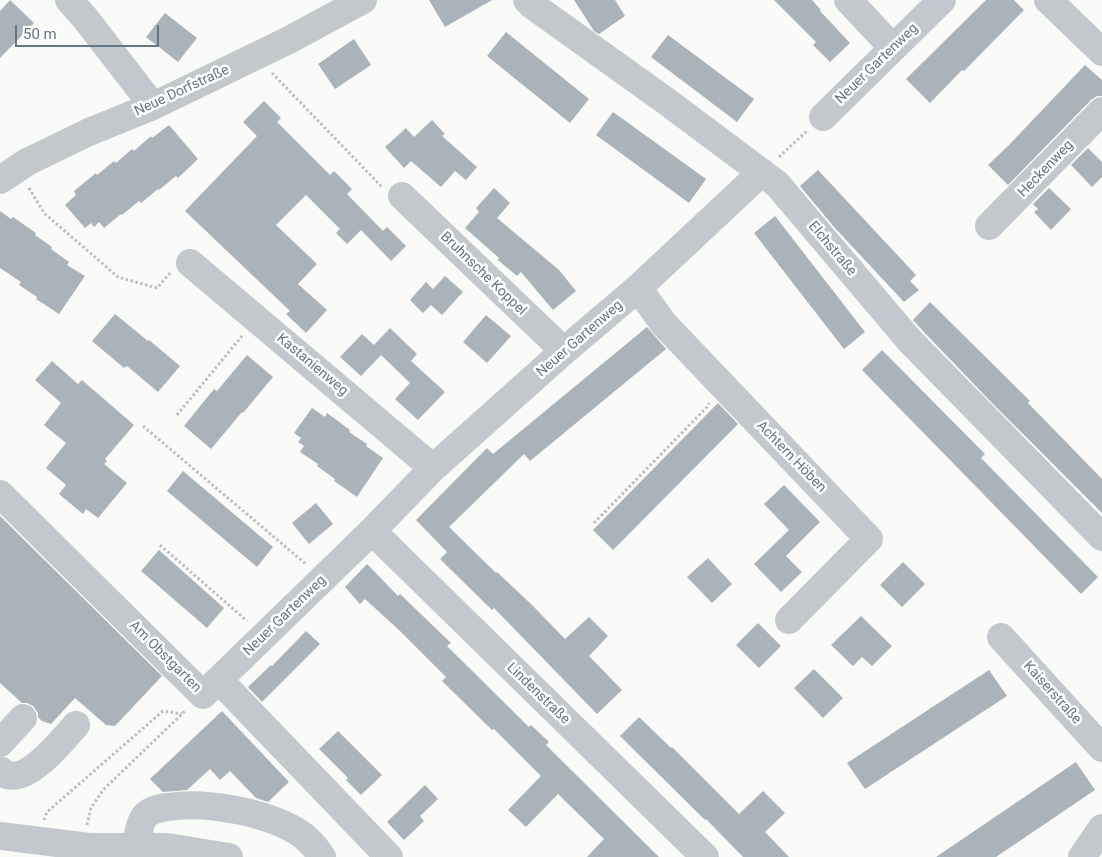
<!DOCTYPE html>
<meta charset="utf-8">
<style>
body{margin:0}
#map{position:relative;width:1102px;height:857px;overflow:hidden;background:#fafaf8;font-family:Roboto,sans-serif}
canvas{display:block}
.scale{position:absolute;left:15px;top:25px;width:144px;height:22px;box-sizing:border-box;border:2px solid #657683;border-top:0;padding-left:6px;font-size:15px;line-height:18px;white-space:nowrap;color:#657683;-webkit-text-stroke:4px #fff;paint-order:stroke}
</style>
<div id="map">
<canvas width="1102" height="857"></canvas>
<div class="scale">50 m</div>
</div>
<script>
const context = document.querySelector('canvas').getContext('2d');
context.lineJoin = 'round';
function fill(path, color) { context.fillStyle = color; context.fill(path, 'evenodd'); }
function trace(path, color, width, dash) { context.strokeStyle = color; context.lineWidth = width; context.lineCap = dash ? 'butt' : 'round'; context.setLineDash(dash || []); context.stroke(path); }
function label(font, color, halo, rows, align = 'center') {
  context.font = font + ' Roboto,sans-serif'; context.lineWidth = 5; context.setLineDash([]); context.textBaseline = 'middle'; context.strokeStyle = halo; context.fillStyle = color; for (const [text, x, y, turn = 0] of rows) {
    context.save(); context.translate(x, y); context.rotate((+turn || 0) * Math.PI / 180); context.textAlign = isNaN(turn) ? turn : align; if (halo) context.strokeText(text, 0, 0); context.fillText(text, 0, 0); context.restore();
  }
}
fill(new Path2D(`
 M10,0L34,23L0,58V11Z
 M429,0H492L445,27Z
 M574,0H615L625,16L599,34L594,31Z
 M774,0H812L821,10L820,11L850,43L830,62L813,45L816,42Z
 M986,0H1014L1024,10L964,71L962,70L930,103L906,79Z
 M165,13L197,38L178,62L146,37Z
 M506,32L589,99L570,123L487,56Z
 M668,35L754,99L737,122L651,57Z
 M354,39L371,65L335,89L318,64Z
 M1085,65L1102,80V96H1097L1091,100L1008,185L988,165L1009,145Z
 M264,101L281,118L277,122L330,175L334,171L352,189L347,194L383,231L387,227L406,246L391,261L361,230L347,244L336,233L340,229L306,195L276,225L317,264L298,284L327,310L306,333L286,314L290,311L185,211L257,136L243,122Z
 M613,112L706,179L689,203L596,135Z
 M432,120L445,134L442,136L477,167L466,180L455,171L441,187L411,161L404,168L385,147L406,128L414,137Z
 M169,125L198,159L178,178L176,176L159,190L158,189L141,203L139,201L122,215L121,214L104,228L99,222L94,227L91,223L85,228L65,205L76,195L74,191L96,173L97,175L114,161L116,163L132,149L134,151L151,136L152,138Z
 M1088,148L1102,162V177L1092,187L1071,165Z
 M818,170L916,275L910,281L919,290L904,302L834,227L800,186Z
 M494,188L510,203L497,218L559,270L576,291L553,310L521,272L517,276L498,260L499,258L465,228L479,212L476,208Z
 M1049,188L1071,209L1051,230L1034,212L1038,209L1033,204Z
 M0,211L11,219L13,217L36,233L35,235L52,247L51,249L69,262L67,265L85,276L59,314L36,299L37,297L19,285L21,282L0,268Z
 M775,216L865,332L844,349L754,233Z
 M445,276L463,292L442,315L431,305L423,313L410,300L426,282L433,289Z
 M930,302L1030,401L1028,403L1102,479V513L994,405L922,330L913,320Z
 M115,314L148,341L149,340L180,366L158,392L127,366L124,368L92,341Z
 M486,315L511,336L487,363L463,342Z
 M647,327L666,349L530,461L524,454L449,527L496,573L497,572L532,605L565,639L589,617L608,636L589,656L622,690L597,714L494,608L492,610L440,559L447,552L416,520L487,448L493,454Z
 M390,328L417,354L411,361L445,392L418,420L395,399L410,383L381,355L361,376L340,357L362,334L374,345Z
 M882,350L985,454L981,458L1098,577L1081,594L862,370Z
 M247,355L273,377L243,413L242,412L211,449L184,426L214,389L217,391Z
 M52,361L78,384L82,380L134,425L105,459L107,461L104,464L127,483L98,518L86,509L83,514L59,494L66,485L46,468L66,443L44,425L61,403L35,380Z
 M718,403L738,424L613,550L593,530Z
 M312,408L325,417L327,413L350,430L349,432L367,444L366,446L383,458L357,497L334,481L335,479L317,466L318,464L300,452L304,446L298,442L301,438L294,433Z
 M183,471L273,547L257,567L167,491Z
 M784,485L820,522L786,556L802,572L781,592L754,564L789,530L764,504Z
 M316,503L333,524L309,544L292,523Z
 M0,516L162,676L115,726L106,725L75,698L51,724L42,721L38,717V713L33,706L27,703H22L0,683Z
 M159,550L224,608L207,628L141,571Z
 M708,558L732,584L712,603L687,577Z
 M903,562L925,584L902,607L880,585Z
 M367,564L398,596L400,594L451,643L447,646L529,727L531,725L549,742L546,745L659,857H587L604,839L558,794L526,827L508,810L541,776L494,729L492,730L442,681L446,677L399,630L365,599L360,604L345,587Z
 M861,616L892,646L872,666L862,657L853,666L831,645Z
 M758,623L781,646L759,668L736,645Z
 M306,631L320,644L262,702L248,687L271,665L272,666Z
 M814,669L843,698L823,718L794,688Z
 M989,670L1007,696L865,789L847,763Z
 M222,711L289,782L268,802L256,798L230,771L220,780L210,769L187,790L163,792L150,779Z
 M639,717L671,748L672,747L739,814L763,791L785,813L765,832L789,857H743L706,819L705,820L620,736Z
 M338,731L382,775L361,795L346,780L348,778L319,749Z
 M1076,762L1095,790L996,857H936Z
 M425,785L438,799L420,816L424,821L404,840L387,822Z`), '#aab3b9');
trace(new Path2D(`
 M272,73L382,187
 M779,157L807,131
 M29,188L44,213L118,277L157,288L171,272
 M177,415L242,336
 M143,426L307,565
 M594,523L707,407L709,403
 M160,545L247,621
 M44,820L47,812L163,711L182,714
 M87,825L91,808L103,790L186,710`), '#bbbfc2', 3, [2.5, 2.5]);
trace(new Path2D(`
 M69,0L85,18L153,106
 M527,0L532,5L666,101L777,184L910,341L1102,537
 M848,0L893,48
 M1048,0L1102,52
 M823,117L942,0
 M0,180L27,162L89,132L153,106L289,40L363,0
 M402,196L564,351
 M989,226L1102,111
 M190,263L433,468
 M638,288L664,324L869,539L789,620
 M0,494L203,695L372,531L433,468L564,351L638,288L762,172
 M372,531L705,857
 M1001,637L1102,748
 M219,680L389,857
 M0,743L23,718
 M0,770C2,771 4,774 7,775C30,782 62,740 76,725
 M0,836L89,847H167L229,857
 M135,847C138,837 139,822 146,815C152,809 160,808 168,807C206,801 265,812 298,832C308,838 316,848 322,857
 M1082,857L1102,828`), '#c3c8cc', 28);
label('14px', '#657683', '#fff', [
 ["Neuer Gartenweg",877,64,-44],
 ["Neue Dorfstraße",182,91,-25],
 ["Heckenweg",1046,169,-46],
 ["Elchstraße",832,249,50],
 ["Bruhnsche Koppel",483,274,44],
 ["Neuer Gartenweg",580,339,-41],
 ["Kastanienweg",312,365,40],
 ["Achtern Höben",791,457,46],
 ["Neuer Gartenweg",285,616,-44],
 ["Am Obstgarten",165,657,45],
 ["Kaiserstraße",1052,693,48],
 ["Lindenstraße",538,694,44]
]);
</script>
